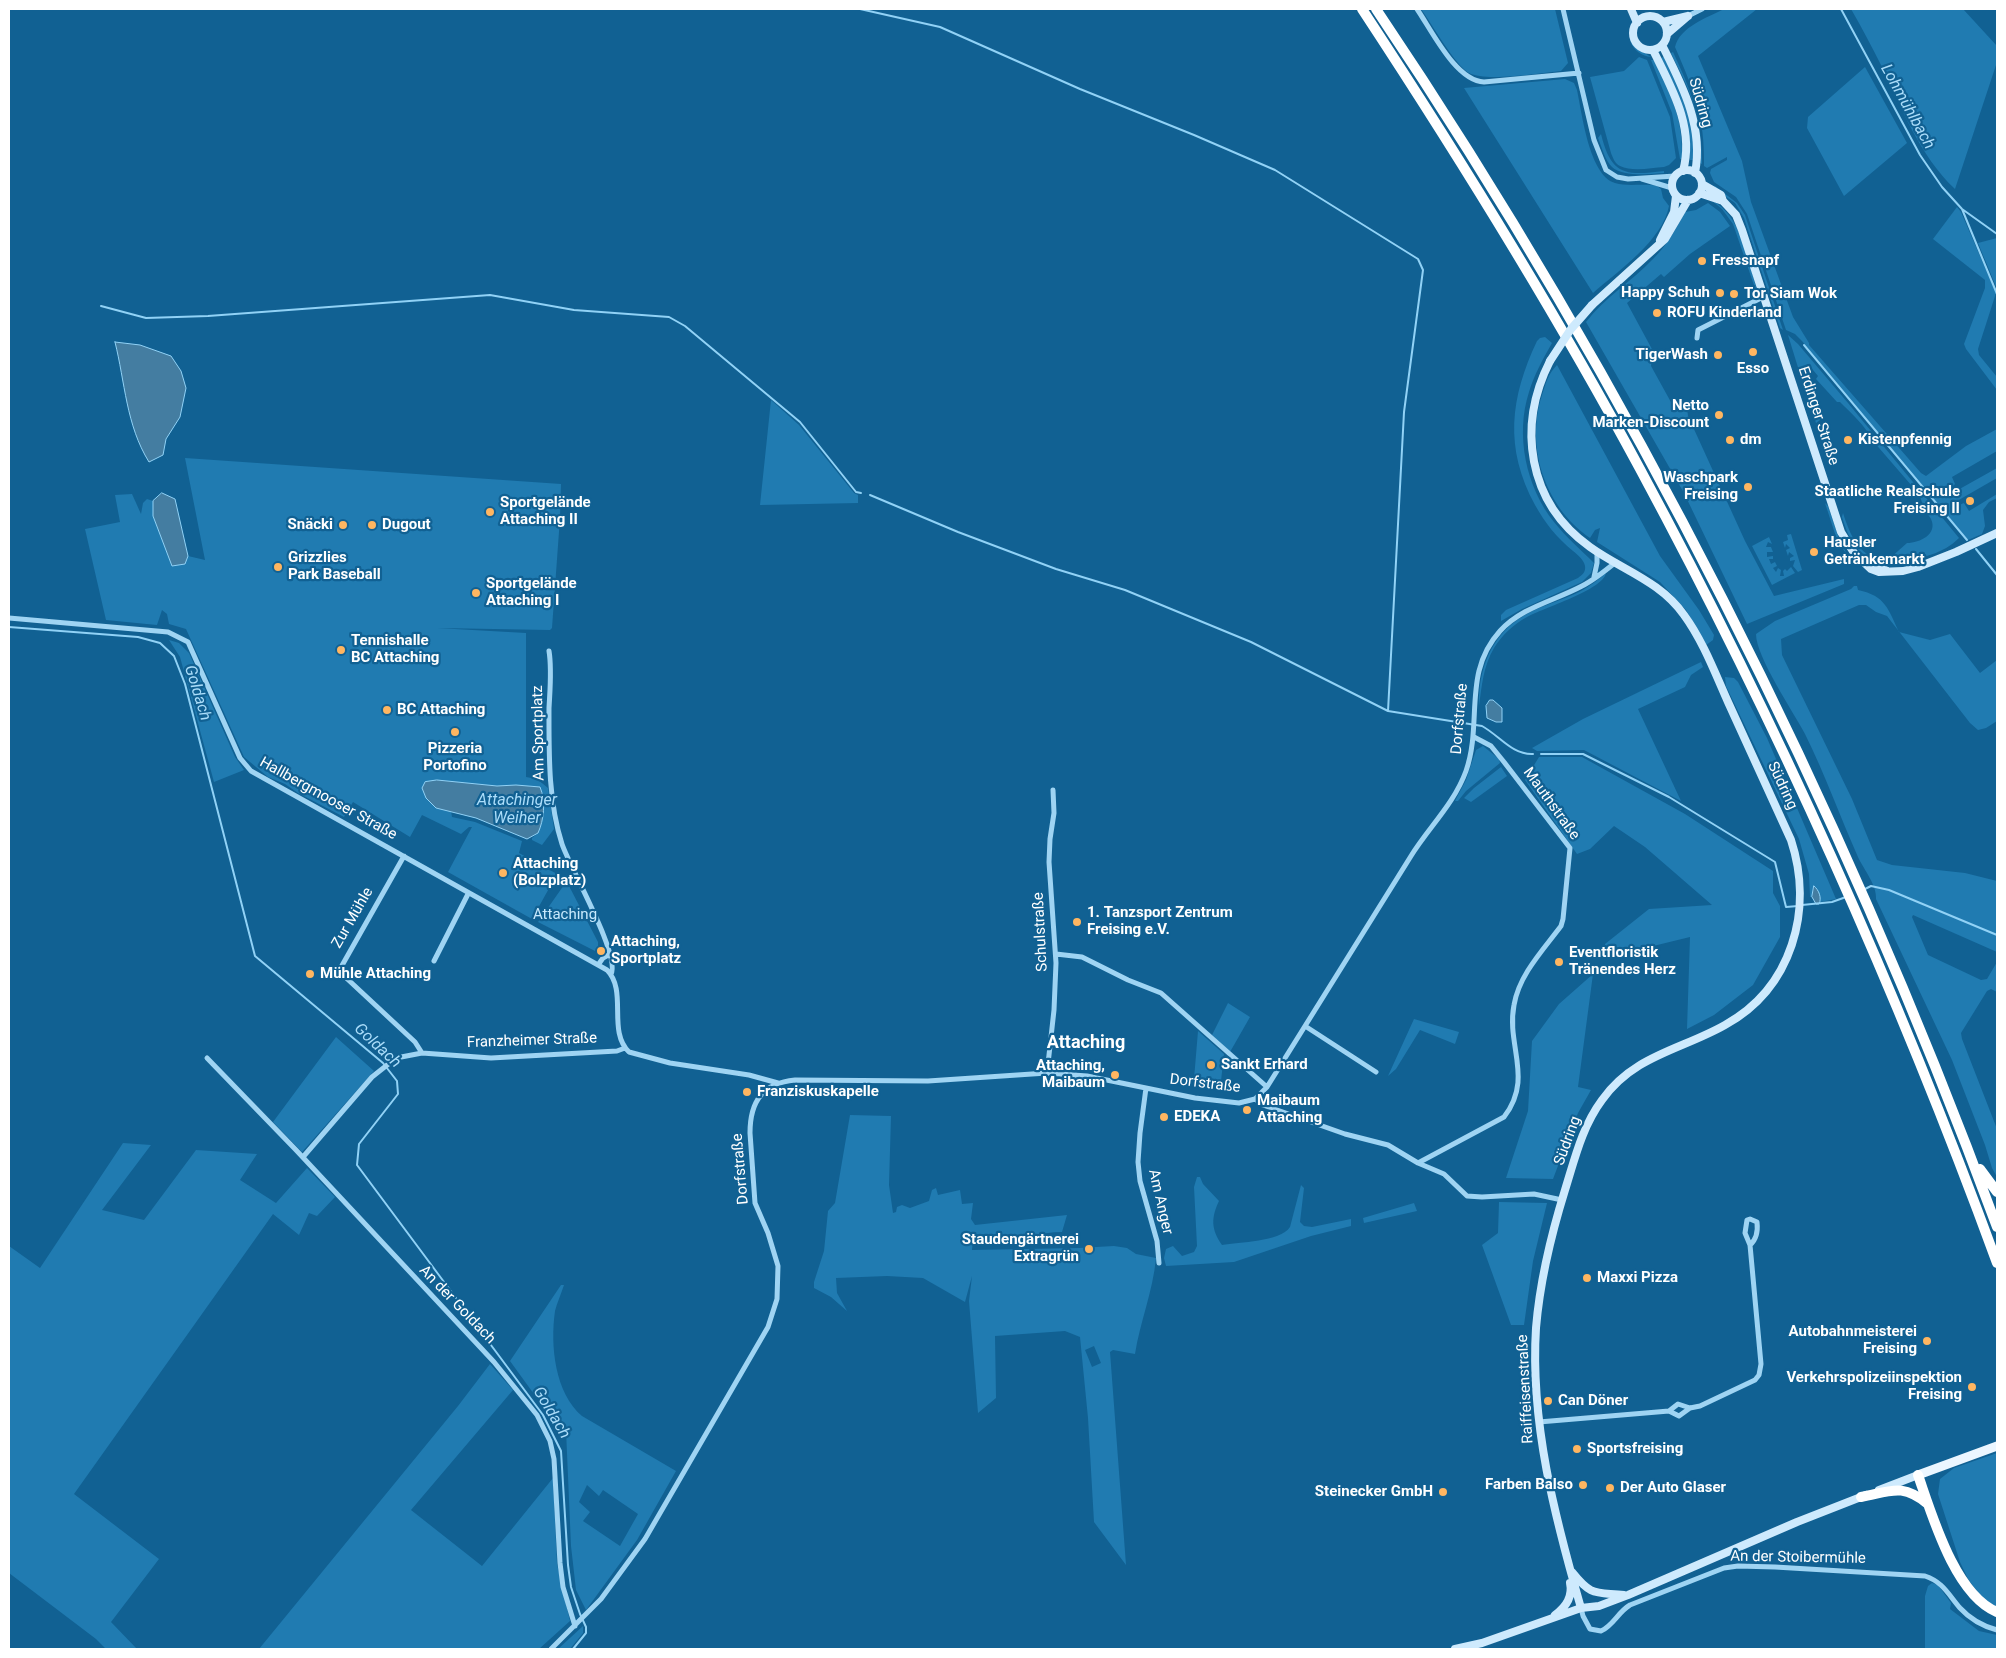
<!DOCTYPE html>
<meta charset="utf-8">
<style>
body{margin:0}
#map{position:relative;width:2006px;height:1658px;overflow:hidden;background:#116193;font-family:Roboto,sans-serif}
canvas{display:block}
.frame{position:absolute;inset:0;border:10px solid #fff;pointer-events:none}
</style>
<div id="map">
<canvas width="2006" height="1658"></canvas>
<div class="frame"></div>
</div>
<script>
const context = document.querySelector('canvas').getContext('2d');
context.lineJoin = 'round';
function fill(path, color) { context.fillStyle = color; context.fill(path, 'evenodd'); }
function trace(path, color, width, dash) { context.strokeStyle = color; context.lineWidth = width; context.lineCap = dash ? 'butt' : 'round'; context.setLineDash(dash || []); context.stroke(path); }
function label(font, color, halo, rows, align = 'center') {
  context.font = font + ' Roboto,sans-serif'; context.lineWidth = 4.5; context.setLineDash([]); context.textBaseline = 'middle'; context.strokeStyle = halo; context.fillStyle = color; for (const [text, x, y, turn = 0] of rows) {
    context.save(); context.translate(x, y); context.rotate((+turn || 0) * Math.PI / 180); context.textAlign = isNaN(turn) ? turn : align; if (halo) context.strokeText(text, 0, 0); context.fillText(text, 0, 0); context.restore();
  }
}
fill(new Path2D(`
 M1421,9H1555L1568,63L1561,71C1540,73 1486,82 1469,73C1455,65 1432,24 1421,9Z
 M1724,9H1757L1698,56L1742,161L1751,202L1793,317L1809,343V345L1921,473L1926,476L1966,446L1997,429V451L1952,477L1955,484L1953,486L1956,491L1997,468V478L1957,501L1959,505L1964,503L1969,511L1997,494V498L1989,502L1983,510L1985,526L1982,534L1968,540L1802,341L1795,334L1786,330L1747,214L1736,197L1714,182L1710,173L1711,169L1727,160V157L1707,168L1704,166C1705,117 1694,91 1675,47C1680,27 1706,18 1724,9Z
 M1851,9H1963L1997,46V62L1955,189C1920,156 1902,109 1882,67C1872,47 1862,28 1851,9Z
 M1633,22C1633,47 1629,42 1651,57C1633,55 1624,37 1633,22Z
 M1673,52C1692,93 1702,118 1702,164L1700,163C1703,135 1697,108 1685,82C1681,72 1675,63 1671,53Z
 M1665,56L1681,88L1693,132L1694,160H1690C1691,122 1678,91 1661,58Z
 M1639,57L1647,60L1670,117L1676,158L1669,165L1664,167C1651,168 1632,172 1620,166C1615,164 1613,158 1611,153L1590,77L1624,71Z
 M1651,60H1654L1658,66C1673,102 1683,119 1682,159H1680L1672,113Z
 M1865,67L1907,143L1844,196L1807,128L1808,117Z
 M1565,79L1574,83L1577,90C1582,113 1589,175 1615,183C1628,187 1643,183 1657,186L1661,189L1663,198L1669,206C1663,240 1618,271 1593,293L1464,88Z
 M1601,134C1611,175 1625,176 1664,171V173C1651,174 1622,177 1612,167C1605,160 1602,148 1598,138Z
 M1715,186L1737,203L1745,215L1783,330L1780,328L1744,218L1735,203L1713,188Z
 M1711,200C1741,214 1748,260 1757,290V294L1733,224L1722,209Z
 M1708,203L1720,212L1730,226L1690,254L1664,277L1661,274L1627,303L1653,351L1651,366L1672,404L1687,407L1688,416L1745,541L1774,596L1844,579V584L1747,624L1684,493L1586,322C1606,296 1631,282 1653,259C1667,245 1676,229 1685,212L1696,210Z
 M1957,207L1961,212L1996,293L1978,349L1979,355L1997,377V390L1966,349L1964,344L1985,288V280L1933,239Z
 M1997,238V289L1978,243Z
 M1788,335L1798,344L1848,403L1959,538C1941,556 1914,561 1889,559L1907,543C1920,543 1938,534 1931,519C1929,515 1925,512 1924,508C1922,503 1921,498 1918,493L1873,441C1865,425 1851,413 1840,402H1837L1816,379L1818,376L1808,364L1803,367L1804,373L1800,374Z
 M1545,337L1552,343C1543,359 1534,375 1529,392C1515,435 1526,487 1554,522C1566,537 1581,550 1594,563L1591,573L1582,582L1522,609L1501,621V615L1506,610L1578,578C1582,575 1586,572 1585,566C1584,560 1578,555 1573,551C1557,538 1545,523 1535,505C1504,448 1510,398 1537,341L1540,338Z
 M1557,365L1660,556L1699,610L1714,635L1713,640L1706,645L1686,610L1660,582L1597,542L1600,528L1595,530L1590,538C1545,507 1525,447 1542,395C1546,383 1548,374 1557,365Z
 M1807,379L1820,420L1816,423L1802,380Z
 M771,400L799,425L854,493L858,495V503L760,505Z
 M185,458L561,484L560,518L552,628L550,630L437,628L526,633V777L537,779L548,788L554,829L542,845L532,840V838L538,833L534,786H497L437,780L436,808L451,811L452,817L475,822L522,841L519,853L557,874L532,919L448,872L472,827H469L461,834L422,815L410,837L353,802L344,817L298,793L285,784L268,777L244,757L186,629L169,624L167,614L162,610L157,625L106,620L85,529L120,522L115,495L132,494L141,514L143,503L147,499L153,501V516L172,566L185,564L188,556L205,560Z
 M1825,503L1828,506L1841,544L1852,562L1837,540Z
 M1843,513C1850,534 1856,550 1877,560L1876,562C1856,553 1848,537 1842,517Z
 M1791,534L1802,570L1798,572L1793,566L1795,560L1790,561V558L1794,556L1789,552L1788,556L1786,550L1790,548L1786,544L1785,548L1783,542L1788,540L1787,535Z
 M1769,537L1772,544L1768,542L1766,547H1771L1773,552H1767V557L1773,556V559H1769L1771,564L1775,562L1777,566L1773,568L1776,572L1778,568L1781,570L1780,576H1784L1783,571L1785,569L1787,571L1791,567L1795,573L1772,585L1752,546Z
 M1606,573C1603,590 1543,608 1527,617C1514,624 1502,635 1494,648C1483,667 1482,685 1479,706C1478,670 1491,634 1525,615C1542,605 1563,600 1581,591C1590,586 1598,580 1606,573Z
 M1854,586H1857L1858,590C1886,596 1888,609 1899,632L1930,640L1950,634L1980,673L1997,660V721L1986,728L1978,730L1970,723L1887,616L1876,612L1866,605H1859L1781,639L1782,655L1852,799L1877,860L1892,865L1965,873L1997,881V952L1913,915L1912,917L1928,955L1981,980L1987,979L1997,962V992L1991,989L1987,991L1961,1033L1962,1039L1997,1129V1177L1992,1168L1985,1145L1952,1060L1876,899C1877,885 1864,870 1858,857C1840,817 1825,774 1805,734C1793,711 1756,657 1756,634L1775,621L1851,589Z
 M169,640L179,643L189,653L235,757L244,770L214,782L180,657Z
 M1701,662L1703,667L1691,675L1685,687L1638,709L1681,801L1584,750L1537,751L1532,748L1583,719Z
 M1725,677L1734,678L1738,682L1767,738L1836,899L1820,902V897L1813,887L1812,897H1810L1809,874L1799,839L1726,686Z
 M1483,746L1499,759L1500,763L1466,791L1458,801H1455L1466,780L1476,750Z
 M1539,757H1582L1685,814L1773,871V893L1780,906V937L1753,985L1714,1015L1687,1029L1690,937L1604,958L1605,944L1649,909L1712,905L1645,847L1614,826L1590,849L1577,854L1525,780Z
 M1501,767L1507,776L1471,802L1464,798L1474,788Z
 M568,884L598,942V947L595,951L538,922L564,885Z
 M1593,974L1578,1087L1591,1090L1578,1113L1553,1179L1506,1178L1528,1111L1532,1041L1559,1004Z
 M1228,1003L1250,1017L1230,1052L1212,1035Z
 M1414,1019L1459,1032L1455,1044L1420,1030L1396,1069L1388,1076Z
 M1198,1031L1224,1054L1221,1081L1194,1079Z
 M336,1037L374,1071L302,1152L273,1122Z
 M850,1115L891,1116L889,1185L893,1213L896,1212L897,1207L902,1205L910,1208L929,1201L932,1190L936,1188L938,1195L960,1190L962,1204L973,1203L971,1219L975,1225L1067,1215L1062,1232C1051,1232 1041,1234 1030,1236C1014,1239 995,1236 979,1234L973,1239L972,1250L1079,1248L1114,1246L1127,1248L1136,1254L1156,1258C1153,1291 1140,1322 1135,1354L1113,1350L1110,1352L1126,1565L1094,1522L1088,1418L1080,1337L1065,1331L995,1336L996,1398L978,1413L969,1301L972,1276L965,1302L923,1278L887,1276L836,1278L837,1293L847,1311L831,1297L814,1288V1282L824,1251L828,1211L835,1203ZM1094,1346L1101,1363L1092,1367L1085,1350Z
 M123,1143L151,1145L102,1210L144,1220L196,1150L257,1154L240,1180L276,1203L307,1168L335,1197L317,1216L309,1213L299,1235L273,1214L74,1494L159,1559L111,1622L137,1649H106L96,1639L9,1573V1246L40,1268Z
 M1197,1177H1200L1203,1184L1219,1201C1211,1218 1211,1229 1222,1245C1239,1242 1280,1242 1290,1227L1301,1185L1304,1188L1300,1222L1304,1226L1312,1227L1351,1219V1226L1311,1236L1234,1262L1166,1266L1164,1258L1166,1249L1173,1246L1182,1256L1194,1252L1197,1246L1194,1187Z
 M1499,1202L1547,1203L1533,1261L1524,1325H1511L1482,1245L1498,1233Z
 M1414,1203L1417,1211L1364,1223L1363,1218Z
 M561,1285H564C561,1294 557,1303 555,1311C550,1346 555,1393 582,1416L676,1471L637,1540L586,1610L576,1590L571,1546L566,1430L539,1401L510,1361ZM587,1485L599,1496L603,1490L638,1514L620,1546L583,1521L590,1512L579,1502Z
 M490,1364L513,1390L411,1510L482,1566L553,1478L557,1564L570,1621L539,1649H259L458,1406Z
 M1997,1453V1607L1983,1599L1968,1579L1960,1562L1938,1494L1940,1479L1954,1468Z
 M1932,1583L1938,1585L1951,1603L1950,1609L1979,1631L1997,1635V1649H1925V1596L1928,1586Z
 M583,1626V1633L570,1649H558Z`), '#207bb1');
const water = new Path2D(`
 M115,342L140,345L171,356L181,371L186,388L180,417L166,439L163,455L149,462C126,425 125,382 115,342Z
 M162,493L175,499L188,556L185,564L172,566L153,516V501Z
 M1490,700H1493L1502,708V722H1496L1487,718L1486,706Z
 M437,780L497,786L516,785L540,787C546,801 544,820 538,833L527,839L476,818L436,808L426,798L422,788L425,782Z
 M1814,886C1819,890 1822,898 1819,904H1816L1812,897Z`);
fill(water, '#447da1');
trace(water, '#91d2f6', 1);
trace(new Path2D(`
 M860,9L940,27L1080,89L1194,135L1275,170L1418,259L1423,270L1404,412L1388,711
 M1841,9L1920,155L1942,187L1962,209L1997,234
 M1962,209L1997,294
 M101,306L146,318L208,316L490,295L574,310L669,317L685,326L800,422L856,492L861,493
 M1804,345L1967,540
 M870,495L958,532L1056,569L1125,590L1251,642L1388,711L1482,726C1500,736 1512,755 1533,754
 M1976,549L1997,575
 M9,627L138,637L160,643L174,656L185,684L255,956L383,1063L397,1081L398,1094L359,1144L357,1165L543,1415L561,1451L568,1565L571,1587L580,1614L586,1627V1633L573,1649
 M1541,754H1583L1669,797L1775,862L1786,907L1798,906
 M1865,889L1871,886L1889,890L1997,935
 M1802,905L1832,902L1846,897`), '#91d2f6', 2);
trace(new Path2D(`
 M1417,9C1432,31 1456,81 1484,82L1579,73
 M1563,9L1594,140L1606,170L1617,177L1628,179L1675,176
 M1688,16L1702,9
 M1642,179L1672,188
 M1697,338L1698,330L1765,296
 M1594,577L1597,563V552
 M9,618L168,632L188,642L240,758L251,771L607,970C628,991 607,1031 629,1052L670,1063L749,1075L778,1083
 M549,651C552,669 550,689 549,708C549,752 548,801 562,844C570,868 621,956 611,974
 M404,856L340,969L342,974L415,1042L422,1053
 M1056,954L1082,957L1128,980L1161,993L1267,1087
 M434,961L468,894
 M598,965L603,958L610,954
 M1305,1026L1376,1072
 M207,1058L296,1150L494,1362L537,1415L550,1441L554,1459L560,1563L563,1587L575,1626
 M1047,1073L1054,1010L1056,963L1049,862L1050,839L1054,813L1053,790
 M1146,1088L1140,1133L1138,1162L1140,1181L1157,1241L1159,1263
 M1255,1099L1263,1105L1345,1134L1388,1145L1418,1163L1444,1174L1467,1196L1482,1197L1534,1194L1562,1200
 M303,1157L372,1077L396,1058L422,1053L491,1058L617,1051L625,1048
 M1418,1163L1504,1117C1534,1078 1506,1046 1514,1005C1519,975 1543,950 1561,926L1563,919L1570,848L1504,762L1491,746L1474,737
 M1669,1411L1679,1416L1690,1408
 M1539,1422L1669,1411L1678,1404L1690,1408L1700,1406L1755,1380L1759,1375L1761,1364L1750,1245C1757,1239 1758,1231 1757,1222L1750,1219L1747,1220L1745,1233L1750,1245
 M1581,1608L1583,1616L1590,1629L1601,1631C1613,1626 1618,1612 1630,1605L1724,1568L1738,1566L1775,1567L1925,1576C1943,1582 1948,1594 1960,1608C1970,1619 1982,1626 1997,1630
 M551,1649L601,1599L645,1539L768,1327L777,1299L778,1266L768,1233L755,1203L750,1133C750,1101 763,1083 795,1080L928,1081L1047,1073L1087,1076L1195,1098L1239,1103L1255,1099L1267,1087C1315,1010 1363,933 1411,856C1429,827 1454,804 1466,771C1483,722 1462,673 1500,631C1522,607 1554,601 1582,586C1594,580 1605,571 1616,562`), '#9fd4f3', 5);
trace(new Path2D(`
 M1631,9L1637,23
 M1633 33a17 17 0 1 1 34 0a17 17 0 1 1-34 0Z
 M1663,22L1688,16
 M1667,34L1688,16
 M1662,45C1682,85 1704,126 1695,173
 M1653,50C1671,87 1695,127 1683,171
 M1672 185a15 15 0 1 1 30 0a15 15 0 1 1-30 0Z
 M1702,184L1721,195L1723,201L1736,215L1742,230L1841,532L1854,553L1871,569L1879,572L1903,571L1918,567L1956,552L1997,533
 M1699,193L1723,201
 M1660,240L1674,212L1676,196
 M1592,305L1665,239L1688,200
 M1550,361C1517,426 1527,502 1590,547C1622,570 1660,581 1684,615C1703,641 1715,673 1728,702C1749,748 1770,794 1791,840C1814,910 1792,988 1725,1025C1681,1050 1634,1055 1602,1100C1582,1127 1575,1158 1565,1190C1551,1235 1540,1280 1536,1328C1530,1422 1555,1518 1581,1608
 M1868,565L1873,563L1887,571
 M1879,1490L1918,1475
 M1572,1572C1592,1597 1595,1592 1624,1595
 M1555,1615C1566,1607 1573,1597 1570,1583
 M1455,1649L1482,1643L1581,1608L1599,1606L1628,1595L1797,1522L1866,1495`), '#ceeafd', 8);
trace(new Path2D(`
 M1918,1475L1997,1446`), '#ebf6ff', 9);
trace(new Path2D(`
 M1362,9C1460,158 1555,311 1640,469C1778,725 1897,990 1997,1263
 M1376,9C1630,386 1840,801 1997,1227
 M1980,1169L1997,1192
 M1918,1475C1932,1515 1955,1595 1997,1612
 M1861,1497C1892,1491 1902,1483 1928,1504`), '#fff', 10);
trace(new Path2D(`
 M1550,361L1571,329L1592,305`), '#ceeafd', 8);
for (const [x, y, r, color] of [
 [1702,261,5,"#ffb661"],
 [1720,293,5,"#ffb661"],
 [1734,294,5,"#ffb661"],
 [1657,313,5,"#ffb661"],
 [1753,352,5,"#ffb661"],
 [1718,355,5,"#ffb661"],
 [1719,415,5,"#ffb661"],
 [1730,440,5,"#ffb661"],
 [1848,440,5,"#ffb661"],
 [1748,487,5,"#ffb661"],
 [1970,501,5,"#ffb661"],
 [490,512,5,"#ffb661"],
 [343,525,5,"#ffb661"],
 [372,525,5,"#ffb661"],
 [1814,552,5,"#ffb661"],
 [278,567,5,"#ffb661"],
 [476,593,5,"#ffb661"],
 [341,650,5,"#ffb661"],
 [387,710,5,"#ffb661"],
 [455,732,5,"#ffb661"],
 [503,873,5,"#ffb661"],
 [1077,922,5,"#ffb661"],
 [601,951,5,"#ffb661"],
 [1559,962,5,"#ffb661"],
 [310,974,5,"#ffb661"],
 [1211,1065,5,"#ffb661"],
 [1115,1075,5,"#ffb661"],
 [747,1092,5,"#ffb661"],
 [1247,1110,5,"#ffb661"],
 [1164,1117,5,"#ffb661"],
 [1089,1249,5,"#ffb661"],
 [1587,1278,5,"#ffb661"],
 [1927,1341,5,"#ffb661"],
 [1972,1387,5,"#ffb661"],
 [1548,1401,5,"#ffb661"],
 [1577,1449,5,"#ffb661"],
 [1583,1485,5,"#ffb661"],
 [1610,1488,5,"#ffb661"],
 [1443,1492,5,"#ffb661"]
]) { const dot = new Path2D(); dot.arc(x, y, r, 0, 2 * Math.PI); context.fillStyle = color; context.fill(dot); trace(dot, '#116193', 2); }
label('15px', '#fff', '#116193', [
 ["Südring",1700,103,74],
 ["Erdinger Straße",1818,416,72],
 ["Dorfstraße",1460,719,-85],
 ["Am Sportplatz",539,733,-91],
 ["Südring",1782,786,65],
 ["Hallbergmooser Straße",328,799,29],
 ["Mauthstraße",1551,804,54],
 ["Zur Mühle",353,918,-60],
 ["Schulstraße",1041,932,-93],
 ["Franzheimer Straße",532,1041,-2],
 ["Dorfstraße",1205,1084,7],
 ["Südring",1568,1141,-70],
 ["Dorfstraße",741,1169,-95],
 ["Am Anger",1160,1202,77],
 ["An der Goldach",457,1305,46],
 ["Raiffeisenstraße",1526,1389,-93],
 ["An der Stoibermühle",1798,1558,1]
]);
label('bold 15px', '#fff', '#116193', [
 ["Fressnapf",1712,261],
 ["Happy Schuh",1710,293,"right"],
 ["Tor Siam Wok",1744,294],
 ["ROFU Kinderland",1667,313],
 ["TigerWash",1708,355,"right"],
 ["Esso",1753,369,"center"],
 ["Netto",1709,406,"right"],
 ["Marken-Discount",1709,423,"right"],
 ["dm",1740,440],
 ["Kistenpfennig",1858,440],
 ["Waschpark",1738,478,"right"],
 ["Freising",1738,495,"right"],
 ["Staatliche Realschule",1960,492,"right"],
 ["Freising II",1960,509,"right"],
 ["Sportgelände",500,503],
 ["Attaching II",500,520],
 ["Snäcki",333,525,"right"],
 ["Dugout",382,525],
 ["Hausler",1824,543],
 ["Getränkemarkt",1824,560],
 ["Grizzlies",288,558],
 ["Park Baseball",288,575],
 ["Sportgelände",486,584],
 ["Attaching I",486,601],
 ["Tennishalle",351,641],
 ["BC Attaching",351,658],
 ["BC Attaching",397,710],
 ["Pizzeria",455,749,"center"],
 ["Portofino",455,766,"center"],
 ["Attaching",513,864],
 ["(Bolzplatz)",513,881],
 ["1. Tanzsport Zentrum",1087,913],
 ["Freising e.V.",1087,930],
 ["Attaching,",611,942],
 ["Sportplatz",611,959],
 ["Eventfloristik",1569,953],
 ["Tränendes Herz",1569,970],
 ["Mühle Attaching",320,974],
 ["Sankt Erhard",1221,1065],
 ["Attaching,",1105,1066,"right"],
 ["Maibaum",1105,1083,"right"],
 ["Franziskuskapelle",757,1092],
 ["Maibaum",1257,1101],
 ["Attaching",1257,1118],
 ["EDEKA",1174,1117],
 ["Staudengärtnerei",1079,1240,"right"],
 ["Extragrün",1079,1257,"right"],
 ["Maxxi Pizza",1597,1278],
 ["Autobahnmeisterei",1917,1332,"right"],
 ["Freising",1917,1349,"right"],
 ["Verkehrspolizeiinspektion",1962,1378,"right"],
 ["Freising",1962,1395,"right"],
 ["Can Döner",1558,1401],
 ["Sportsfreising",1587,1449],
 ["Farben Balso",1573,1485,"right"],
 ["Der Auto Glaser",1620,1488],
 ["Steinecker GmbH",1433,1492,"right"]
], 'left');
label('15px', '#c7e9fd', '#116193', [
 ["Attaching",565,915]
]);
label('italic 16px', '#abddfa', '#116193', [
 ["Lohmühlbach",1907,107,61],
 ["Goldach",197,693,73],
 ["Attachinger",517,801],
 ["Weiher",517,819],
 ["Goldach",377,1046,43],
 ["Goldach",551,1413,59]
]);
label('bold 18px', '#fff', '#116193', [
 ["Attaching",1086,1043]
]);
</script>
